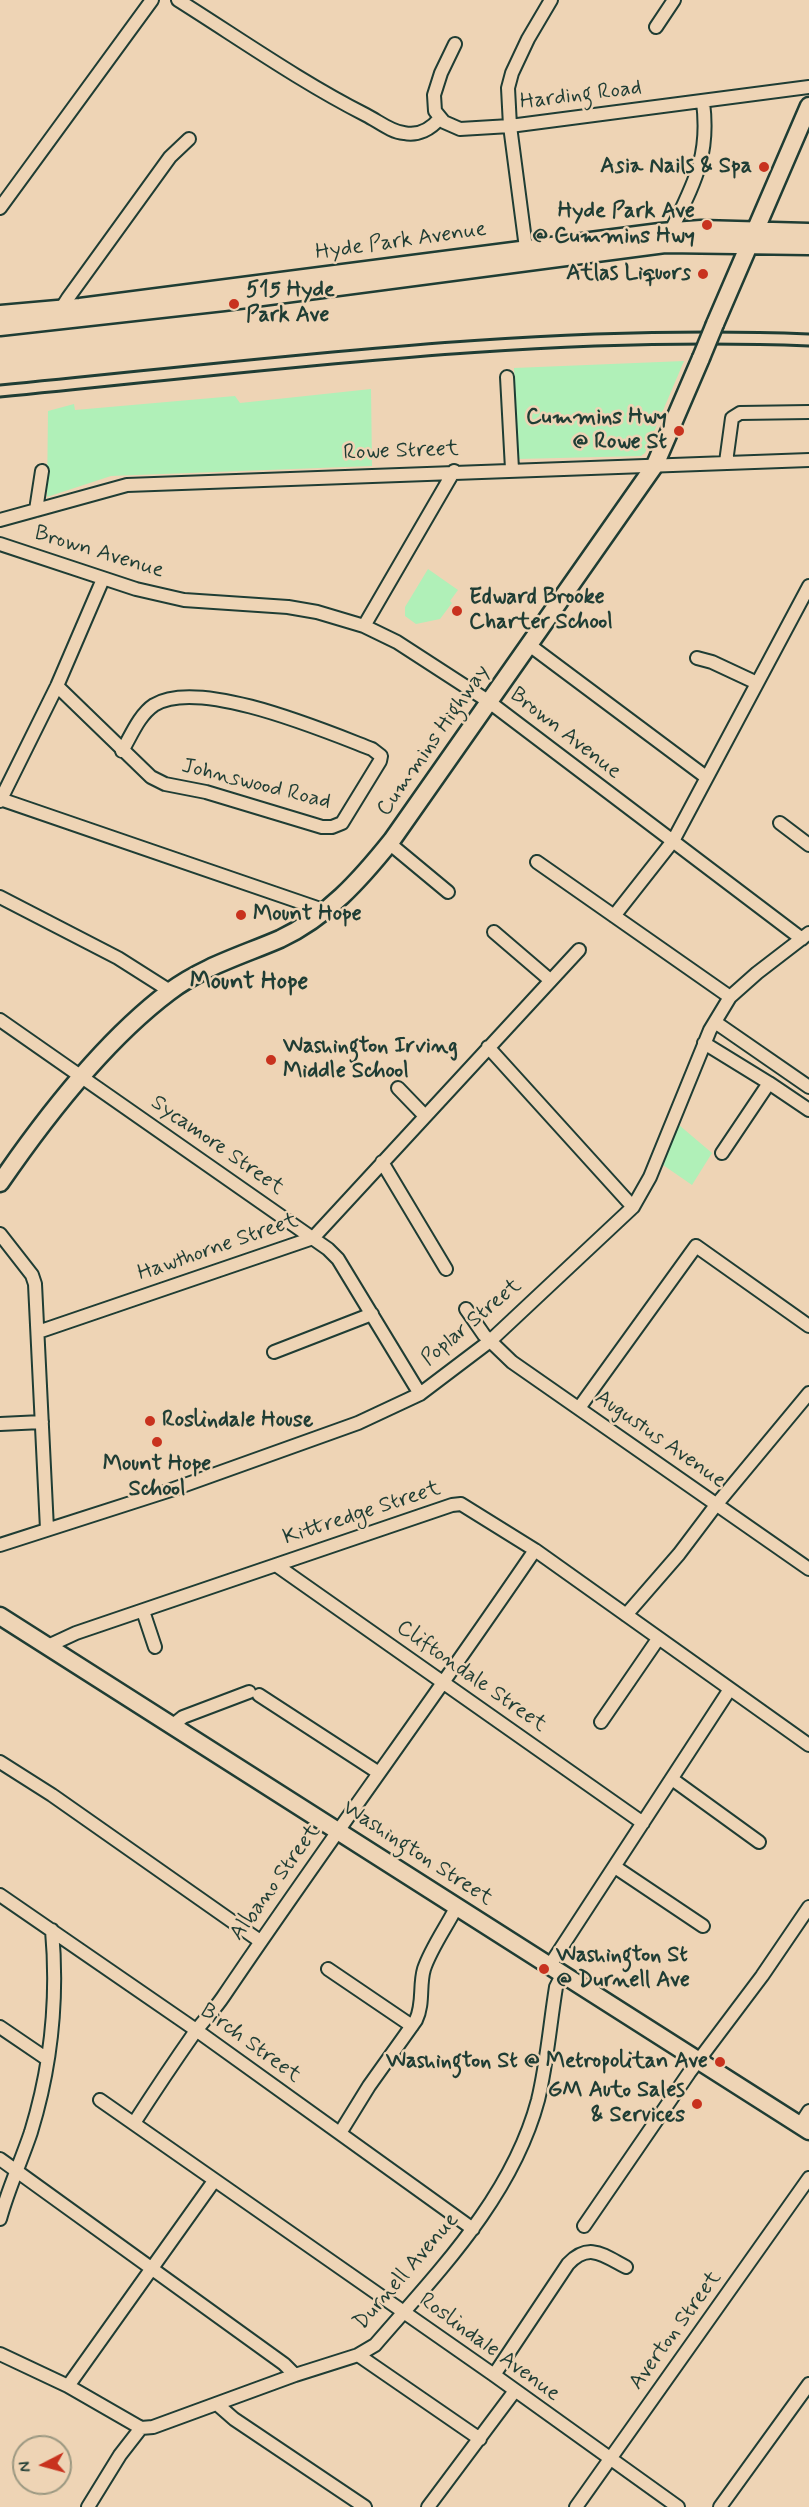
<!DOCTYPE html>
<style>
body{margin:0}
#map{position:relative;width:809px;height:2507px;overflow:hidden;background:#eed4b5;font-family:Mynerve,sans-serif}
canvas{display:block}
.north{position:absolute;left:12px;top:2435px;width:60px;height:60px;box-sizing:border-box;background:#eed4b5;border:2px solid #9b9881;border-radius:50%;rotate:264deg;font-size:16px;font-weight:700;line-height:24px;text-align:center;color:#1f3d34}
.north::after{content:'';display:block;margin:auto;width:21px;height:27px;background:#c8321e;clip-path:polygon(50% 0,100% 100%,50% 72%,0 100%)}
</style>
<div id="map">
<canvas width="809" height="2507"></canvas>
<div class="north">N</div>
</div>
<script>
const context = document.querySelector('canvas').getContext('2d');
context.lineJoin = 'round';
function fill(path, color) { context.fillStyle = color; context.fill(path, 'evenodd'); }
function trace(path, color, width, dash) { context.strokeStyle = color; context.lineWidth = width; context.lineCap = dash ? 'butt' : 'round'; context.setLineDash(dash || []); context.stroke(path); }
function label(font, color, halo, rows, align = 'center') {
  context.font = font + ' Mynerve,sans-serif'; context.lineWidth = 5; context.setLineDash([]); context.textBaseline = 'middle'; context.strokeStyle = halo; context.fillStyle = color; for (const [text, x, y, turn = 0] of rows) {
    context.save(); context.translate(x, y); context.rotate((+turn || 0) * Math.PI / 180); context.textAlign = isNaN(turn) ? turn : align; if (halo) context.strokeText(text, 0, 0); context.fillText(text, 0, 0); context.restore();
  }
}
fill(new Path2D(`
 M684,361L645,453L641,456L518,459L514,368Z
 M371,389L372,466L111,476L47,497L48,411L74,404L75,410L235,396L240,403Z
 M428,569L458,590L450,601L452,603L440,619L416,624L405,616V607Z
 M679,1125L712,1153L692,1185L663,1165Z`), '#b0f0b8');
const minor = new Path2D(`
 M178,0C240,39 301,82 366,115C378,121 391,132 404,133C418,136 431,129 440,118
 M656,27L674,0
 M455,44L441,73L434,95L435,111L444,122L460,129L510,126L809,87
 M0,208L152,0
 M671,231C694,183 710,156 703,102
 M526,248L510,126L508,88L512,73L528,39L551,0
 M62,313L61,309L68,298L170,157L189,139
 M507,377L512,469
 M726,462L732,418L740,413L809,412
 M36,510L42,471
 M0,520L127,485L809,460
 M0,544L136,589L184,600L288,607L317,612L364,626L397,642L488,701L802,939
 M364,626L454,471
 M528,644L706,777
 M697,658L712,662L757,683
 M57,686L151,777L165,784L206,792L322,827H332L342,823L380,761L381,756L372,749C325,731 199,677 154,705C139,715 131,736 122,751
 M0,799L326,911
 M0,801L57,686L103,579
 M780,823L809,845
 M389,843L448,892
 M537,862L730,997
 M0,897L118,958L170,991
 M614,916L673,841L809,586
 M494,932L550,980
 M0,1020L328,1249L338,1259L420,1394
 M715,1022L809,1087
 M704,1043L769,1083L809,1110
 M488,1047L633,1207
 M398,1088L425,1116
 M722,1153L769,1083
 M382,1162L446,1269
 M0,1234L32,1275L35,1284L47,1529
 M466,1309L484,1335L512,1362L809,1569
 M38,1332L313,1238L579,950
 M274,1352L372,1314
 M579,1408L696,1246L809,1326
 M0,1424L42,1422
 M0,1545L171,1490L358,1423L420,1394L490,1341L633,1207L650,1177L710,1030L730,997L757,973L809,933
 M276,1565L643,1823
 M143,1611L155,1647
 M626,1615L679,1554L716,1505L809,1393
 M48,1646L76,1633L452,1505L461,1504L535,1550L809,1745
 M259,1695L379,1773
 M601,1722L658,1639
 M173,1725L183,1717L249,1692
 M0,1762L52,1795L260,1941
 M672,1779L759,1842
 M615,1867L703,1926
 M0,1895L196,2030L473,2229
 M550,1965L730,1689
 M328,1969L412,2026
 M0,2027L47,2059
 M100,2100L494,2375L678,2507
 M134,2123C154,2092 174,2062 195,2032C204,2020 215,2009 223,1997C325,1846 433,1700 535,1550
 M800,2125L809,2111
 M340,2133L369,2086L416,2020C424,2003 419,1986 424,1969C431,1948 447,1926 457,1906
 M0,2159L284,2364L295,2375
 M0,2219C8,2189 21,2162 31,2132C51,2067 58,1997 52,1930
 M584,2226L689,2073L762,1976L809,1907
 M0,2354L68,2386L141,2428
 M358,2355L480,2439
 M494,2375L568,2264C589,2242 603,2255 626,2267
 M68,2386L214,2181
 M218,2405L234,2419L365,2507
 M88,2507L120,2455L141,2428L153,2427L295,2375L358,2355L375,2345C439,2271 512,2197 538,2100C547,2063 550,2024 556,1987L562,1975
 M428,2507L514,2392
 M576,2507L809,2178
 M720,2507L809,2384`);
const major = new Path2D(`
 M0,314L80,307L660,232L701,229L809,232
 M715,324L809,106
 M0,327L224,302L665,244L809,246
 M0,1183C46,1116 104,1041 169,992C202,967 243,955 280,939C327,917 360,880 392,840L655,465L701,358
 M0,1616L809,2131`);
trace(minor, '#1f3d34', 16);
trace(major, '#1f3d34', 21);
trace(minor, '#eed4b5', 12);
trace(major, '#eed4b5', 16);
trace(new Path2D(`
 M0,385C269,359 538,323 809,334
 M0,397C269,371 538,335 809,346`), '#1f3d34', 3);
const majorBridge = new Path2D(`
 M701,358L715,324`);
trace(majorBridge, '#1f3d34', 21, []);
trace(majorBridge, '#eed4b5', 16);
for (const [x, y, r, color] of [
 [764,167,6,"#c8321e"],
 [707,225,6,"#c8321e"],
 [703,274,6,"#c8321e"],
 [234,304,6,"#c8321e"],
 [679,431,6,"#c8321e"],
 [457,611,6,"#c8321e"],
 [241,915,6,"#c8321e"],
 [271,1060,6,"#c8321e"],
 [150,1421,6,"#c8321e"],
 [157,1442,6,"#c8321e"],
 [544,1969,6,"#c8321e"],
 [720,2062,6,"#c8321e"],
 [697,2104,6,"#c8321e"]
]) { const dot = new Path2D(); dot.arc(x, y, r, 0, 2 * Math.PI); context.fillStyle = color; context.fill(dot); trace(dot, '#eed4b5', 2); }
label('22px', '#1f3d34', '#eed4b5', [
 ["Harding Road",581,96,-7],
 ["Hyde Park Avenue",401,242,-8],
 ["Rowe Street",401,452,-2],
 ["Brown Avenue",99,553,17],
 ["Brown Avenue",565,734,38],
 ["Cummins Highway",434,741,-55],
 ["Johnswood Road",256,785,14],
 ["Sycamore Street",217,1146,35],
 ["Hawthorne Street",218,1248,-19],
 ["Poplar Street",472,1323,-40],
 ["Augustus Avenue",660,1440,35],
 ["Kittredge Street",362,1514,-18],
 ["Cliftondale Street",471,1677,35],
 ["Washington Street",417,1854,33],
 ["Albano Street",276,1883,-54],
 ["Birch Street",250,2044,36],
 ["Durnell Avenue",407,2272,-49],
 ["Averton Street",676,2331,-54],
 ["Roslindale Avenue",489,2348,36]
]);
label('bold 22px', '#1f3d34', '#eed4b5', [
 ["Asia Nails & Spa",752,167],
 ["Hyde Park Ave",695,212],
 ["@ Cummins Hwy",695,237],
 ["Atlas Liquors",691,274],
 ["515 Hyde",246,291,"left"],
 ["Park Ave",246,316,"left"],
 ["Cummins Hwy",667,418],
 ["@ Rowe St",667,443],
 ["Edward Brooke",469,598,"left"],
 ["Charter School",469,623,"left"],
 ["Mount Hope",253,915,"left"],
 ["Washington Irving",283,1047,"left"],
 ["Middle School",283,1072,"left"],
 ["Roslindale House",162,1421,"left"],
 ["Mount Hope",157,1465,"center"],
 ["School",157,1490,"center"],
 ["Washington St",556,1956,"left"],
 ["@ Durnell Ave",556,1981,"left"],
 ["Washington St @ Metropolitan Ave",708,2062],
 ["GM Auto Sales",685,2091],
 ["& Services",685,2116]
], 'right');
label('bold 24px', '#1f3d34', '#eed4b5', [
 ["Mount Hope",249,983]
]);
</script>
